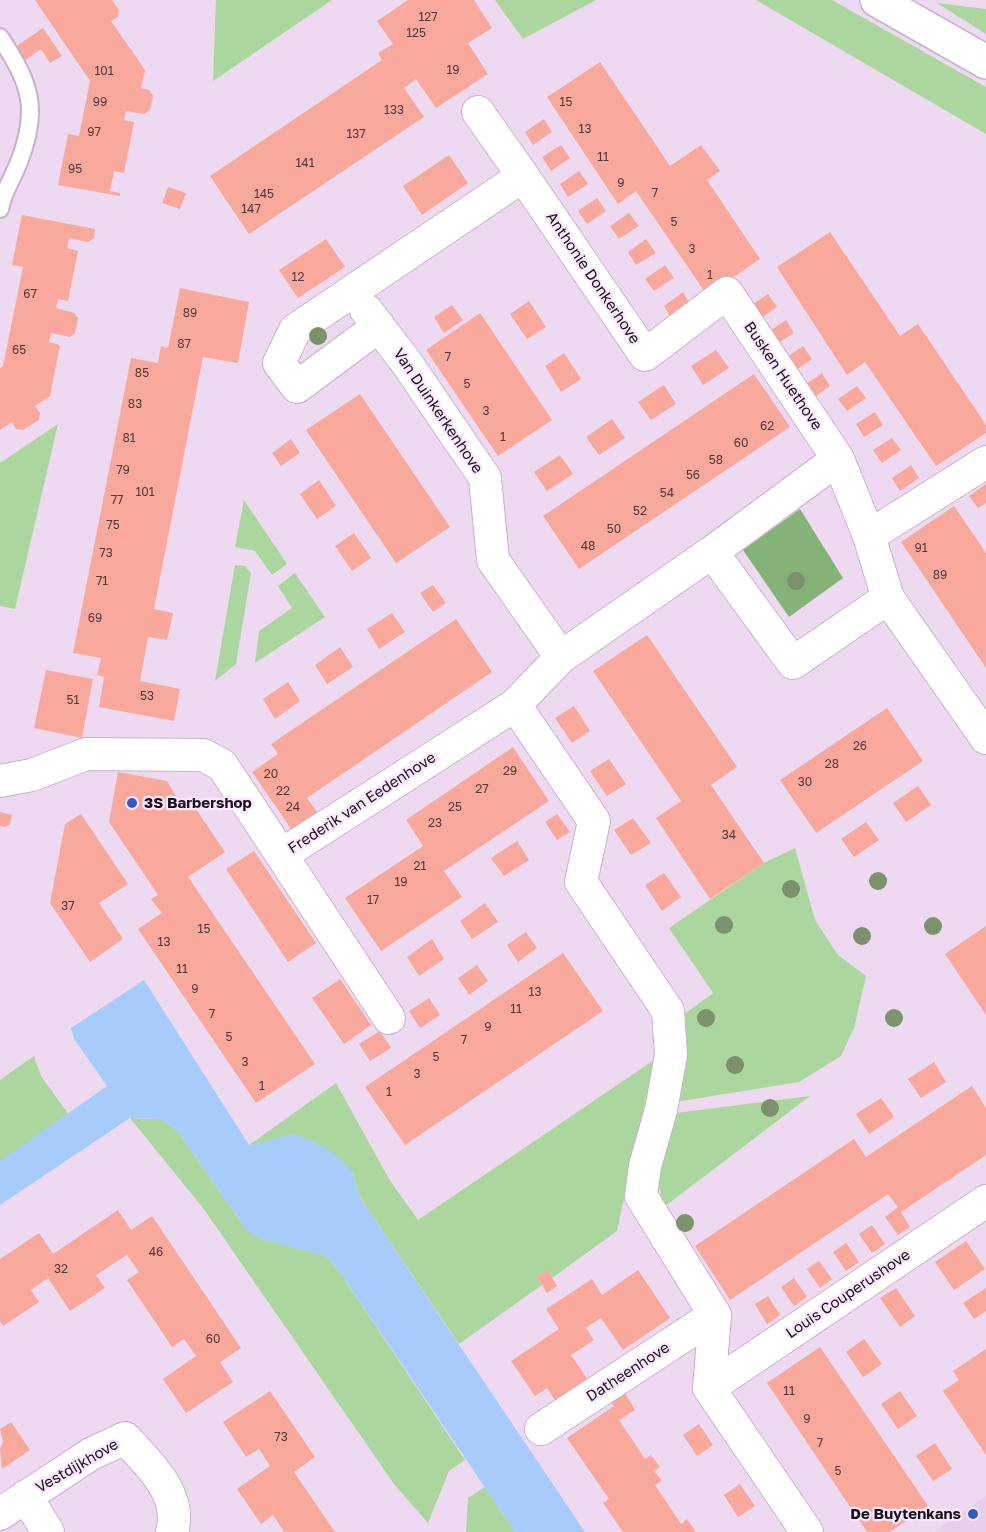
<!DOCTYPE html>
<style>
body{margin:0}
canvas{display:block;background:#eddaf0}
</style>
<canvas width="986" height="1532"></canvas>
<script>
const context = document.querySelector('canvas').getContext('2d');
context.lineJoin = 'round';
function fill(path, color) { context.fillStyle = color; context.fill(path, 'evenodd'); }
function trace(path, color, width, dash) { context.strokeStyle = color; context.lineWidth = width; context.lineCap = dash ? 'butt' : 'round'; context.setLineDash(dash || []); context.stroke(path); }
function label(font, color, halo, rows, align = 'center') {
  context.font = font + ' "Golos Text",sans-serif'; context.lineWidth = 4.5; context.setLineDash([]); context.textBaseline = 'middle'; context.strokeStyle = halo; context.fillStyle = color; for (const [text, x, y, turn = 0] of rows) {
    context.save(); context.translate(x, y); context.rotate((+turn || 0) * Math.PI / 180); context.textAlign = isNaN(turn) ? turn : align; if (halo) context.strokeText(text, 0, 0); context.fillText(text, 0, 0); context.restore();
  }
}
fill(new Path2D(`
 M986,1496V1532H934Z`), '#e8cfeb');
fill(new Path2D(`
 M216,0H332L213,81Z
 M495,0H596L523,39Z
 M756,0H832L986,87V134Z
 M937,3L986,9V34Z
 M58,424L15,609L0,606V463Z
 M244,500L287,564L272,575L255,551L235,547Z
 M235,565L245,566L251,573L236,664L215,681Z
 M295,573L325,617L255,663L259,631L292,608L278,586Z
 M795,848L815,920L838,955L866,976L854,1028L841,1056L799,1082L669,1103L687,1038L683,1015L713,993L669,928L764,863Z
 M34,1056L41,1076L69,1115L0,1161V1080Z
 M654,1060L617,1231L552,1278L547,1271L537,1277L542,1285L459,1344L359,1196L353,1173L270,1141L249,1145L336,1083L389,1179L418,1220Z
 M810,1096L664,1207L656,1173L668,1114Z
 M130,1118L160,1119L177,1130L247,1231L326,1256L339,1271L465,1460L449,1471L428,1523L394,1484L203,1208Z
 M485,1487L515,1532H466L468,1498Z`), '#abd69e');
fill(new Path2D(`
 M800,509L843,578L789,617L743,550Z`), '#85b277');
fill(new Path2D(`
 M144,980L249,1145L294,1134L319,1144L339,1157L353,1173L359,1196L585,1532H515L339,1271L326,1256L261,1239L247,1231L177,1130L160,1119L130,1118L0,1205V1161L107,1086L74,1039L71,1028Z`), '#a7ccfb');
fill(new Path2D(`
 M35,0H112L119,10L118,17L111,21L145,70L141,88L149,90L153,96L150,110L144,114L126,111L124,120L134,122L124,173L114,171L110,191L120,193V196L58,185L68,134L79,136L90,81Z
 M408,0H474L492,28L468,43L488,74L436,108L416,79L404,88L424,117L249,234L210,176L382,60L378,53L393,44L377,21Z
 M43,28L62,56L50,63L41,49L24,61L15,47Z
 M600,62L670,166L701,145L720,171L707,180L760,259L707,295L636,191L618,204L547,97Z
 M544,119L552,132L533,145L525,132Z
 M561,145L570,158L551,171L542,157Z
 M449,155L468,183L422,215L403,186Z
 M579,171L588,184L568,197L560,184Z
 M168,187L186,193L180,209L162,203Z
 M597,198L606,211L587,224L578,211Z
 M629,213L639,226L619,239L610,226Z
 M22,215L95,229L94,238L88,242L69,238L67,248L78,251L68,301L58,299L56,308L74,313L78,318L75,333L70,337L51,333L49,342L60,345L50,396L35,406L40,413L39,420L23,430L16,429L12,422L0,430V368L3,366L23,267L12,265Z
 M830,232L900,336L918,324L986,425V433L936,466L865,362L847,375L777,267Z
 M326,239L345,267L298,298L279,270Z
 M646,239L656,253L636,265L628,252Z
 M665,265L674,278L654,291L645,279Z
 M180,288L249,302L238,363L203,357L154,609L173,613L167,640L148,637L140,681L180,689L174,721L99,707L104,677L97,675L101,658L73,653L131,358L158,363L161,346L168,348Z
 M683,292L691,306L672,319L664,306Z
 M768,294L777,307L758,320L749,307Z
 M529,301L546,327L527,339L510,314Z
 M452,305L463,320L444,333L434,317Z
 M480,313L552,420L498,456L426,350Z
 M786,320L794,333L775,345L767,333Z
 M803,346L812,359L793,372L784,359Z
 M716,350L729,368L703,385L691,366Z
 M564,353L581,379L561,392L545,366Z
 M822,373L830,386L812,399L803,386Z
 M754,374L790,427L579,569L543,516Z
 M664,385L676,404L651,420L638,402Z
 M857,386L866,398L847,411L838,399Z
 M360,394L450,527L396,563L306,430Z
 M875,412L883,425L864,437L856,424Z
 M612,419L625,438L599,455L586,437Z
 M892,438L901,450L882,463L873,450Z
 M291,439L300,453L281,466L272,453Z
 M560,455L573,474L547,491L534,472Z
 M911,465L919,478L900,491L892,478Z
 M319,480L336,506L317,519L300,494Z
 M986,484V503L978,508L969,496Z
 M954,506L986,553V668L901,542Z
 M354,533L371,558L352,571L335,546Z
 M433,585L446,603L433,612L420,593Z
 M392,613L405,632L379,649L367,629Z
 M456,619L492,672L307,798L320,816L294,833L252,772L278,754L271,744Z
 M647,635L737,767L711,785L764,863L710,899L656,818L681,801L593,671Z
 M340,647L353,667L327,684L315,665Z
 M46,670L93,679L82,738L34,728Z
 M288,682L300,701L275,719L263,699Z
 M574,706L590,731L572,743L555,718Z
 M887,708L923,761L816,833L780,780Z
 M513,747L549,801L444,871L462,897L381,951L345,898L423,846L406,820Z
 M609,759L626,784L607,796L590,771Z
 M118,772L167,781L182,806L190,800L225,852L188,877L315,1064L256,1103L138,929L162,913L151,899L158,895L109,822Z
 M918,786L931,805L906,822L893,803Z
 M0,812L12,815L10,824L5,827L0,826Z
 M81,814L128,884L99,903L123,939L90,962L50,903L65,824Z
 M557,814L570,832L557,840L545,822Z
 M633,818L651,843L631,855L614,830Z
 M866,822L879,840L854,857L841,839Z
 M517,841L529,860L504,876L491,858Z
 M254,851L316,943L288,962L226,869Z
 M664,873L681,897L662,911L645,885Z
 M485,903L498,922L472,939L460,921Z
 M986,926V1015L945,954Z
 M526,932L537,948L518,962L507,945Z
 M432,939L444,959L419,976L407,957Z
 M563,953L603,1011L405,1145L365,1087Z
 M477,965L488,981L469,995L458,978Z
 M340,979L371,1025L344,1044L312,998Z
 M429,998L440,1015L420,1028L409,1011Z
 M380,1031L391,1048L370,1061L359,1044Z
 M934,1062L946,1082L921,1098L908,1079Z
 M972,1086L986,1108V1155L901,1212L910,1227L898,1235L885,1217L898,1207L888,1194L730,1300L695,1246L854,1139L866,1157Z
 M881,1098L894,1117L869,1134L856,1114Z
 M118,1210L131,1230L152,1216L241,1348L220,1362L233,1382L186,1413L163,1379L196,1356L184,1339L172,1347L127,1280L139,1272L127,1255L96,1275L105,1288L70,1311L48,1278L31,1290L39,1302L3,1326L0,1321V1259L39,1233L53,1254Z
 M872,1225L885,1244L872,1253L859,1234Z
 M966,1241L985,1269L954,1290L935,1262Z
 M846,1243L859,1262L846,1271L833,1252Z
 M819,1261L832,1279L820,1288L807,1269Z
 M547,1270L557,1286L547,1293L537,1277Z
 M638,1270L670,1318L623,1350L601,1318L586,1328L594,1340L571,1355L590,1383L558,1405L547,1388L535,1396L511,1361L559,1329L546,1309L592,1279L602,1295Z
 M794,1278L807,1297L794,1306L781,1287Z
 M896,1288L915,1316L900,1327L880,1298Z
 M986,1288V1311L974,1319L963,1303Z
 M768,1296L780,1315L767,1324L755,1304Z
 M864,1339L882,1364L863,1377L846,1352Z
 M820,1347L928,1506L890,1532H867L767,1383Z
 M986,1349V1455L943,1391L959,1380L953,1371Z
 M270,1391L315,1457L294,1472L335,1532H284L273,1515L261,1524L237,1489L270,1466L259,1449L246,1457L223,1422Z
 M900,1391L917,1416L898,1429L881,1404Z
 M625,1393L635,1410L619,1420L645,1459L651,1455L660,1467L654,1471L662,1481L655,1485L681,1524L687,1519L696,1532H623L603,1503L609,1499L567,1438L614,1406L611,1403Z
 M11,1422L30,1450L2,1469L0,1449L3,1442L0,1429Z
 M699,1424L713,1445L697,1456L683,1435Z
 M935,1443L952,1469L933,1481L916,1456Z
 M740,1484L755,1506L738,1517L724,1495Z`), '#f8a99c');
const lane = new Path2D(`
 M0,37C30,83 40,108 19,162C13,178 3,192 0,209`);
const street = new Path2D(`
 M523,176L645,355L727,293L838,459L869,536L888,598L986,738
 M366,310L406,362L485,478L493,560L561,657
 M379,326L297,387L279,363L295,330L523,176L478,112
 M869,536L986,462
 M712,552L793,663L888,598
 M515,705L594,821L581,882L668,1011L671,1055L661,1110L645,1166L641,1196L715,1315L709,1388
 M0,781L32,775L86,754L203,755L222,765L389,1018
 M283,854L515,705L561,657L712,552L838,459
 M709,1388L986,1201
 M709,1388L807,1532
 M541,1429L715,1315
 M26,1496L48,1532
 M0,1514L91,1454L125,1438C149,1464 183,1495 172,1532`);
const secondary = new Path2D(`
 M877,0L986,62`);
trace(lane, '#c6b3c9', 20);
trace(street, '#c6b3c9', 34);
trace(secondary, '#c6b3c9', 36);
trace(lane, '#fff', 16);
trace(street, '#fff', 32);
trace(secondary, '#fff', 33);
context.fillStyle = '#7b926c';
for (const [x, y] of [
 [318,336],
 [796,581],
 [878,881],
 [791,889],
 [724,925],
 [933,926],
 [862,936],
 [706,1018],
 [894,1018],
 [735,1065],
 [770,1108],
 [685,1223]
]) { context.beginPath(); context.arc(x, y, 9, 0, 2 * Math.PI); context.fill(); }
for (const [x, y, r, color] of [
 [132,803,6,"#3059c8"],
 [973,1514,6,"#3059c8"]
]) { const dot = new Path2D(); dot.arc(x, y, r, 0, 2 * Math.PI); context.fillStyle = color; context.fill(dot); trace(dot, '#fbe7fd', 2); }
label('12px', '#51383a', null, [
 ["127",428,17],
 ["125",416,33],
 ["19",453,70],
 ["101",104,71],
 ["99",100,102],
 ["15",566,102],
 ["133",394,110],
 ["13",585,129],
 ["97",94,132],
 ["137",356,134],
 ["11",603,157],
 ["141",305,163],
 ["95",75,169],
 ["9",621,183],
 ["7",655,193],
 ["145",264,194],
 ["147",251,209],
 ["5",674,222],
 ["3",692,249],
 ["1",710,275],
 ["12",298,277],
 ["67",30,294],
 ["89",190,313],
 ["87",184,344],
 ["65",19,350],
 ["7",448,357],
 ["85",142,373],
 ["5",467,384],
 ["83",135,404],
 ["3",486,411],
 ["62",767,426],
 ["1",503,437],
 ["81",129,438],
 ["60",741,443],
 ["58",716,460],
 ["79",123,470],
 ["56",693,475],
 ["101",145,492],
 ["54",667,493],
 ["77",117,500],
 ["52",640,511],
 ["75",113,525],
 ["50",614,529],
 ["48",588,546],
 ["91",921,548],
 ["73",106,553],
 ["89",940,575],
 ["71",102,581],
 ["69",95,618],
 ["53",147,696],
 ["51",73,700],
 ["26",860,746],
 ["28",832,764],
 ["29",510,771],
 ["20",271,774],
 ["30",805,782],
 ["27",482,789],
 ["22",283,791],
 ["24",293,807],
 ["25",455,807],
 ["23",435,823],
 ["34",729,835],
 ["21",420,866],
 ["19",401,882],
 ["17",373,900],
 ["37",68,906],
 ["15",204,929],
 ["13",164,942],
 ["11",182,969],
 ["9",195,989],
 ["13",535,992],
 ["11",516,1009],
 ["7",212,1014],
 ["9",488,1027],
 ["5",229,1037],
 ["7",464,1040],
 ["5",436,1057],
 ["3",245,1062],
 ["3",417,1074],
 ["1",262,1086],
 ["1",389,1092],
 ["46",156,1252],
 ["32",61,1269],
 ["60",213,1339],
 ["11",789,1391],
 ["9",807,1419],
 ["73",281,1437],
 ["7",820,1443],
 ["5",838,1471]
]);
label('15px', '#19121a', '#fbe7fd', [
 ["Anthonie Donkerhove",593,278,56],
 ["Busken Huethove",783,376,56],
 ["Van Duinkerkenhove",438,411,56],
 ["Frederik van Eedenhove",362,803,-33],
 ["Louis Couperushove",848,1294,-34],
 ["Datheenhove",628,1372,-33],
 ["Vestdijkhove",77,1466,-30]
]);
label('bold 15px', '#19121a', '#fbe7fd', [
 ["3S Barbershop",144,803],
 ["De Buytenkans",961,1514,"right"]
], 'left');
</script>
